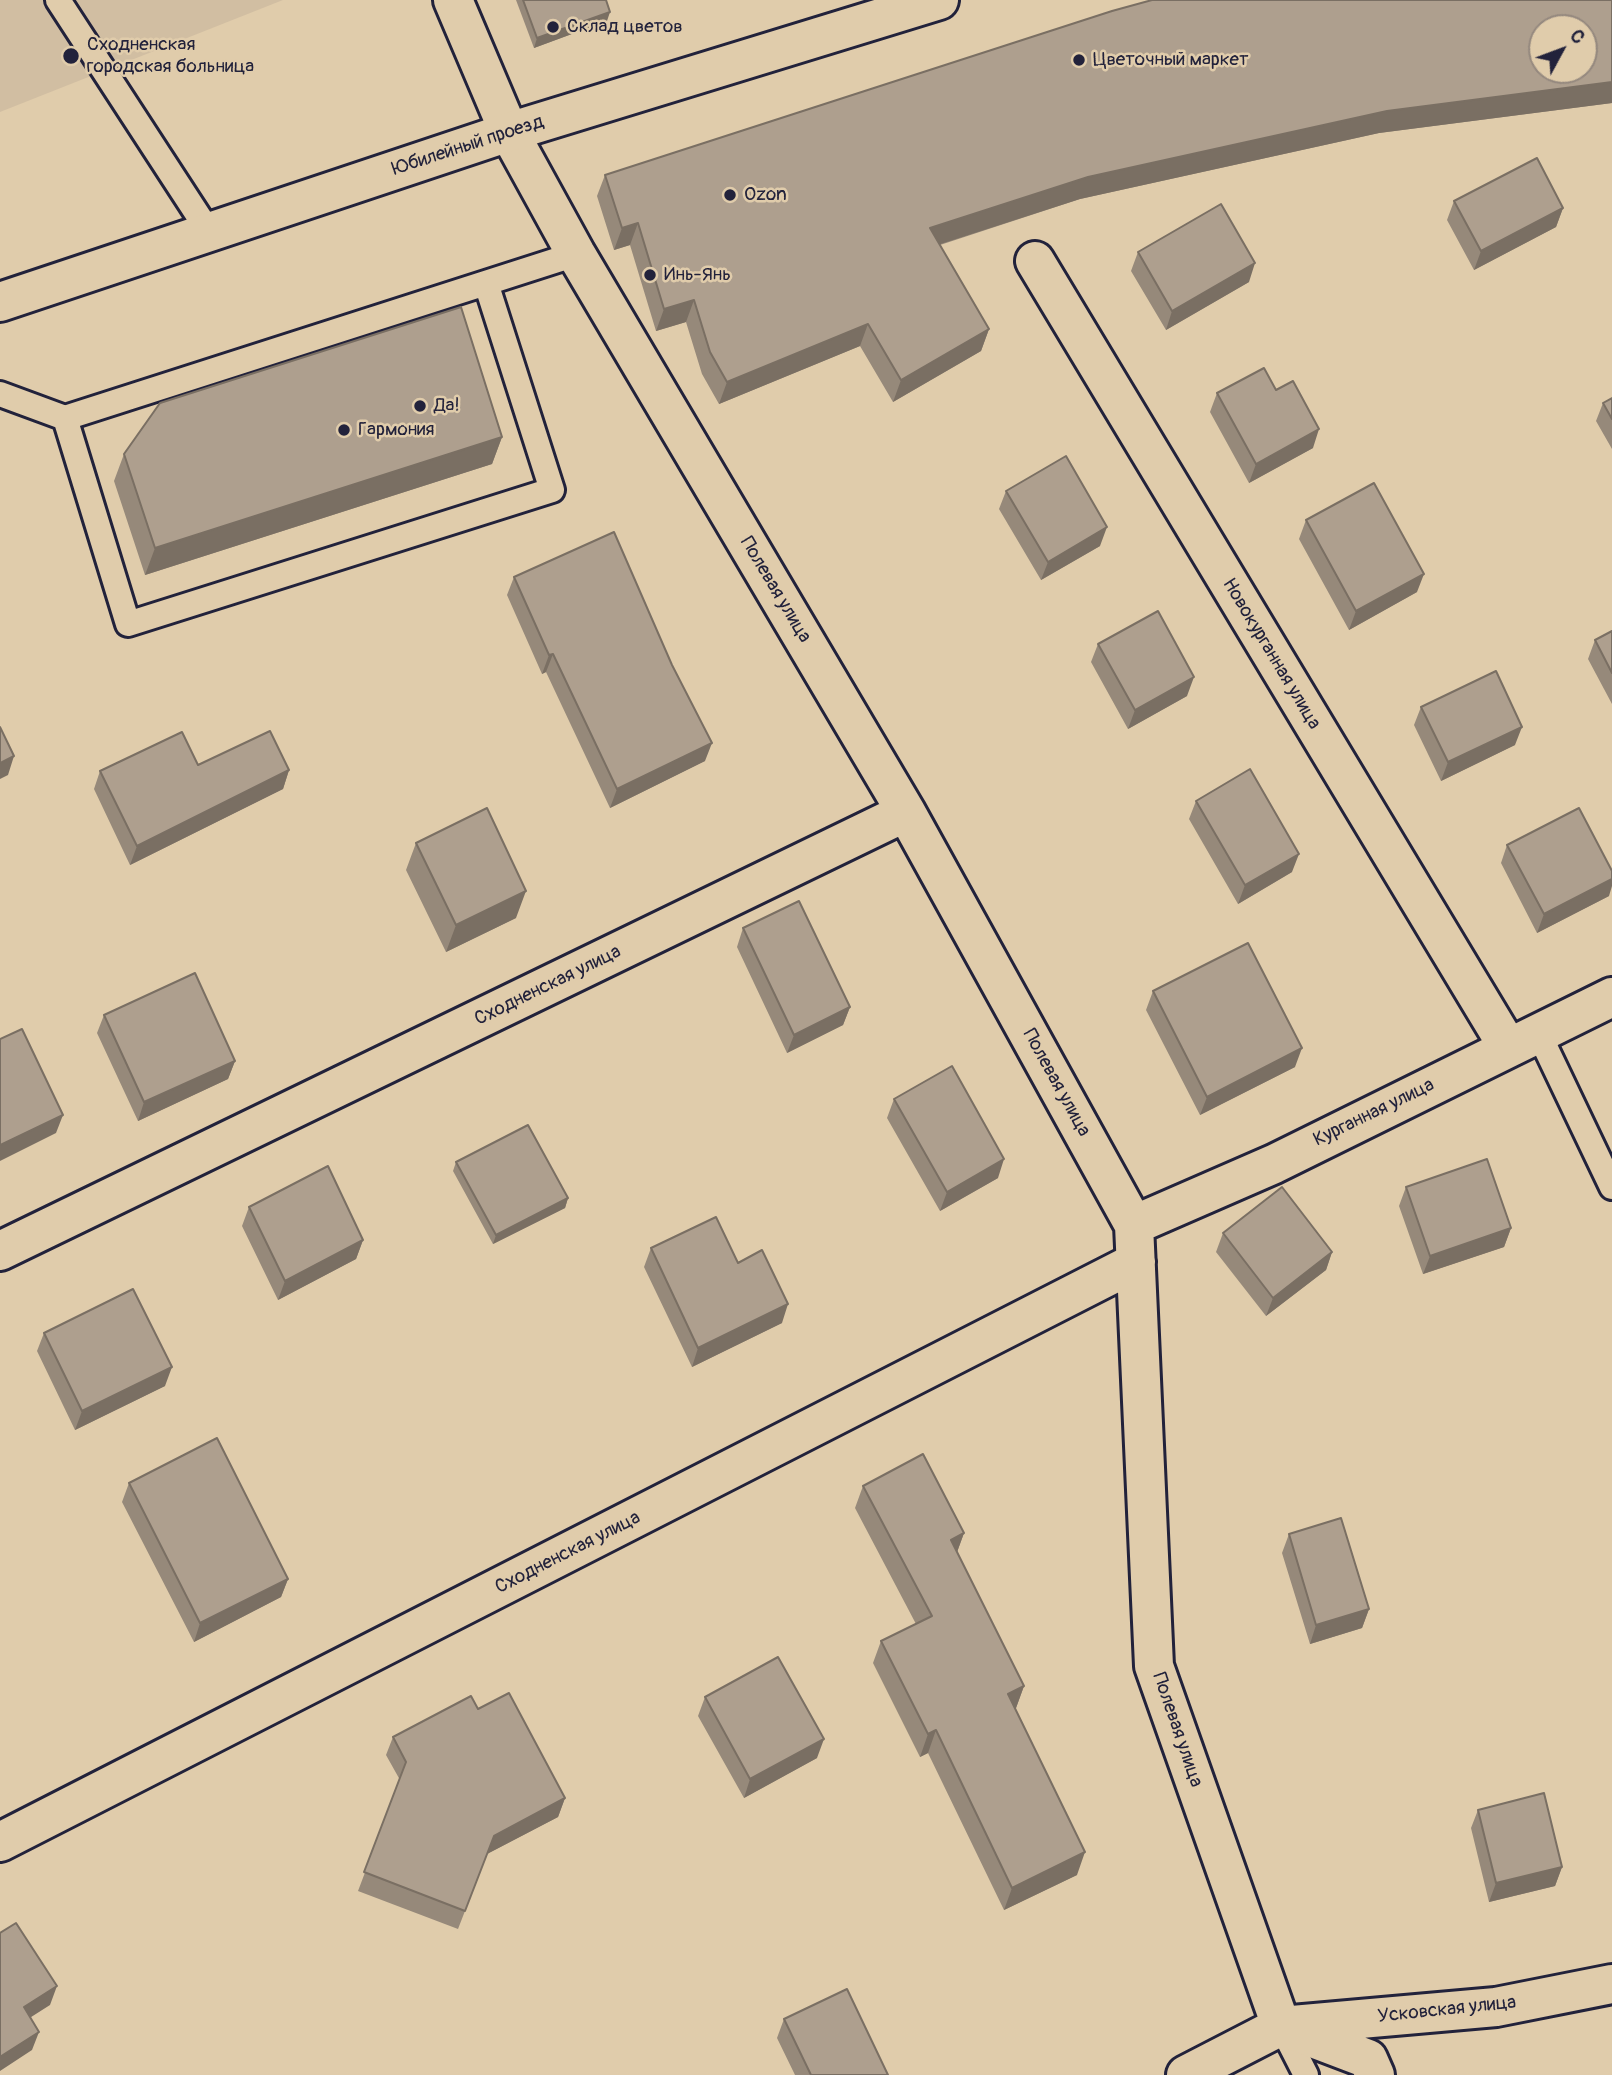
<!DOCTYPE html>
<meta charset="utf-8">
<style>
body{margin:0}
#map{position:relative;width:1612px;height:2075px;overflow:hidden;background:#e0ccab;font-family:Pangolin,sans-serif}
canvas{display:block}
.north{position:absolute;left:1528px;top:14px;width:70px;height:70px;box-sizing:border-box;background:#e0ccab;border:2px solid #94887e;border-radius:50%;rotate:49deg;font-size:19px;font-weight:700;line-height:28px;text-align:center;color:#22223b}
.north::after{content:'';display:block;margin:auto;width:24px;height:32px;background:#22223b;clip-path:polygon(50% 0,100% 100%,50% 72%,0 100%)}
</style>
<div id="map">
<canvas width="1612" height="2075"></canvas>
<div class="north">С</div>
</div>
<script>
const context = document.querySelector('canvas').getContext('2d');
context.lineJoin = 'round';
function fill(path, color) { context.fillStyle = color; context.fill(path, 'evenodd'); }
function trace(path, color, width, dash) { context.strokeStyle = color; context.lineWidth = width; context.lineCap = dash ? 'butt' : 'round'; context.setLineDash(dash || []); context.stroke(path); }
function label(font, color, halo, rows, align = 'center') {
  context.font = font + ' Pangolin,sans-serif'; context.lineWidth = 5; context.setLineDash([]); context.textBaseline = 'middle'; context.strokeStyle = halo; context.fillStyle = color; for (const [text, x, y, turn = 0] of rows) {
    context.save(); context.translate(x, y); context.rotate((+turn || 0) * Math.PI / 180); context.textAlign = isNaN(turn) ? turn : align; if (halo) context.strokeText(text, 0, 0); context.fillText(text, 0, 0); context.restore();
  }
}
fill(new Path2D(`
 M0,0H283L0,112Z`), '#d1bea2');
const lane = new Path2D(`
 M58,0L209,232
 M0,394L65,418L576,254
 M65,418L128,624L552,490L486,283
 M1539,1034L1612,1187
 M1281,2026L1306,2075`);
const street = new Path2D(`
 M453,0L509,132L576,254L906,812L1134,1225L1154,1666L1281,2026L1368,2059L1375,2075
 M1035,261L1508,1047
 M1134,1225L1274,1164L1612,997
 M0,1251L906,812
 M0,1842L1136,1262
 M1186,2075L1281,2026L1496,2007L1612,1984`);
const secondary = new Path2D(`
 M0,302L509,132L939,0`);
trace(lane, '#22223b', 30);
trace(street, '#22223b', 44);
trace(secondary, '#22223b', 44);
trace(lane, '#e0ccab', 24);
trace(street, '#e0ccab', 38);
trace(secondary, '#e0ccab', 38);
fill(new Path2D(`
 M516,0H606L607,21L534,48Z
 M1612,0V103L1379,133L1080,199L940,245L989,329L981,351L893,402L860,346L719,404L702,374L686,322L656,331L630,245L614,250L597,196L605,175Z
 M1454,201L1563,208L1556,227L1474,270L1447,220Z
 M1138,252L1249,282L1166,330L1131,271Z
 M1276,390L1313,448L1249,483L1210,412L1217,393Z
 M1612,398V449L1596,421L1603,403Z
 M502,437L492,464L145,575L114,481L124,454Z
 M1006,491L1100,546L1041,580L999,509Z
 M1306,520L1417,592L1349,630L1299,539Z
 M514,577L705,761L610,808L546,672L542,674L507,595Z
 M1612,631V704L1588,659L1595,640Z
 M1098,644L1187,696L1128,729L1091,662Z
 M1421,707L1515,745L1441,781L1414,725Z
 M198,765L289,770L283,789L130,865L94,789L100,771Z
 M1196,801L1292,872L1238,904L1189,819Z
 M416,843L516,918L446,952L406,870Z
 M1507,845L1609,896L1537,933L1501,863Z
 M743,928L850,1007L843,1025L787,1053L737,947Z
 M1153,991L1295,1067L1200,1115L1146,1010Z
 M104,1015L235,1061L228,1079L138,1121L97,1033Z
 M894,1099L998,1178L940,1211L887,1118Z
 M456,1162L568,1198L565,1208L493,1244L453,1171Z
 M1406,1187L1511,1228L1504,1247L1423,1274L1399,1206Z
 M249,1207L363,1240L356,1259L278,1300L242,1226Z
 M1223,1233L1332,1252L1326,1270L1266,1316L1216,1252Z
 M651,1248L738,1263L782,1323L692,1367L644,1267Z
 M44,1333L165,1386L75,1430L37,1351Z
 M129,1483L288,1579L281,1597L194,1642L122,1502Z
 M863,1486L964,1533L957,1552L1024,1686L1016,1708L1015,1709L1077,1875L1004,1910L928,1753L920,1757L873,1663L881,1641L916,1624L855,1508Z
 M1289,1534L1369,1609L1362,1628L1310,1644L1282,1553Z
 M705,1697L817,1758L744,1798L698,1716Z
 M478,1709L565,1798L558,1817L487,1854L458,1929L358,1891L400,1780L386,1755L393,1737Z
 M1478,1810L1562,1867L1555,1886L1489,1902L1471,1828Z
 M784,2019L888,2075H795L777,2038Z`), '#96897a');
fill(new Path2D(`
 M610,12L607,21L534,48L537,38Z
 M1612,82V103L1379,133L1080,199L922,250L930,228L1088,177L1387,111Z
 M1563,208L1556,227L1474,270L1481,251Z
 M638,223L630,245L614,250L622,228Z
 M1255,263L1249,282L1166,330L1172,311Z
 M694,300L686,322L656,331L664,309Z
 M868,324L860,346L719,404L727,382Z
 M989,329L981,351L893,402L901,380Z
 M1319,429L1313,448L1249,483L1256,464Z
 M502,437L492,464L145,575L155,548Z
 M1107,527L1100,546L1041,580L1048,562Z
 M1424,574L1417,592L1349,630L1356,611Z
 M553,654L546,672L542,674L549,655Z
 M1194,677L1187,696L1128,729L1135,710Z
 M1522,727L1515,745L1441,781L1448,762Z
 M712,743L705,761L610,808L617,789Z
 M14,756L8,775L0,779V763Z
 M289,770L283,789L130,865L137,846Z
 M1299,854L1292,872L1238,904L1245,885Z
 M1612,879V886L1609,896L1537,933L1544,914Z
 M526,891L516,918L446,952L456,925Z
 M850,1007L843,1025L787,1053L794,1035Z
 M1302,1048L1295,1067L1200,1115L1207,1097Z
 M235,1061L228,1079L138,1121L144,1102Z
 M63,1115L56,1133L0,1161V1145Z
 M1004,1159L998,1178L940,1211L947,1192Z
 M568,1198L565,1208L493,1244L496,1235Z
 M1511,1228L1504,1247L1423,1274L1430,1256Z
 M363,1240L356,1259L278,1300L285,1281Z
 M1332,1252L1326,1270L1266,1316L1273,1298Z
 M788,1304L782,1323L692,1367L698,1348Z
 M172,1367L165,1386L75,1430L82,1411Z
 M964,1533L956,1555L951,1540Z
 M288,1579L281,1597L194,1642L200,1623Z
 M1369,1609L1362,1628L1310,1644L1316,1625Z
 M1024,1686L1016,1708L999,1717L1008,1694Z
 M936,1730L928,1753L920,1757L928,1734Z
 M824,1739L817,1758L744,1798L750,1779Z
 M565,1798L558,1817L487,1854L458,1929L494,1836Z
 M1085,1852L1077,1875L1004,1910L1012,1888Z
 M1562,1867L1555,1886L1489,1902L1496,1883Z
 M57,1986L50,2005L17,2026L24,2007Z
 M39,2032L32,2050L0,2071V2057Z`), '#7a6f63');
const building = new Path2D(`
 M523,0H606L610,12L537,38Z
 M1152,0H1612V82L1387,111L1088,177L930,228L989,329L901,380L868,324L727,382L710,352L694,300L664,309L638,223L622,228L605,175L1112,11ZM1542,28H1584V70H1542Z
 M1537,158L1563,208L1481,251L1454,201Z
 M1221,204L1255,263L1172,311L1138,252Z
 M461,307L502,437L155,548L124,454L160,403Z
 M1264,368L1276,390L1293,381L1319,429L1256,464L1217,393Z
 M1612,398V419L1603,403Z
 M1066,456L1107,527L1048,562L1006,491Z
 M1374,483L1424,574L1356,611L1306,520Z
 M614,532L672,665L712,743L617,789L553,654L549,655L514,577Z
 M1158,611L1194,677L1135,710L1098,644Z
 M1612,631V673L1595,640Z
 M1496,671L1522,727L1448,762L1421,707Z
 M0,727L14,756L0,763Z
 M270,731L289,770L137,846L100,771L182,732L198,765Z
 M1250,769L1299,854L1245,885L1196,801Z
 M487,808L526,891L456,925L416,843Z
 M1579,808L1612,871V879L1544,914L1507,845Z
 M799,901L850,1007L794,1035L743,928Z
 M1248,943L1302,1048L1207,1097L1153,991Z
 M195,973L235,1061L144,1102L104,1015Z
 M22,1029L63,1115L0,1145V1039Z
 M952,1066L1004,1159L947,1192L894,1099Z
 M528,1125L568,1198L496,1235L456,1162Z
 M1487,1159L1511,1228L1430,1256L1406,1187Z
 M328,1166L363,1240L285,1281L249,1207Z
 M1282,1187L1332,1252L1273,1298L1223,1233Z
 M716,1217L738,1263L762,1250L788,1304L698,1348L651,1248Z
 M133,1289L172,1367L82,1411L44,1333Z
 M217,1438L288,1579L200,1623L129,1483Z
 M923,1454L964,1533L951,1540L1024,1686L1008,1694L1085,1852L1012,1888L936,1730L928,1734L881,1641L932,1616L863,1486Z
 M1341,1518L1369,1609L1316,1625L1289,1534Z
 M778,1657L824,1739L750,1779L705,1697Z
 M509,1693L565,1798L494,1836L465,1911L364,1872L406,1762L393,1737L471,1696L478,1709Z
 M1544,1793L1562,1867L1496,1883L1478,1810Z
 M16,1923L57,1986L24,2007L39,2032L0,2057V1933Z
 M847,1989L888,2075H811L784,2019Z`);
fill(building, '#ae9f8e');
trace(building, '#7a6f63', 2);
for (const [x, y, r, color] of [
 [553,27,7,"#22223b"],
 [71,56,9,"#22223b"],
 [1079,60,7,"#22223b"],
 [730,195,7,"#22223b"],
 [650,275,7,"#22223b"],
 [420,406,7,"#22223b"],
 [344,430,7,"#22223b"]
]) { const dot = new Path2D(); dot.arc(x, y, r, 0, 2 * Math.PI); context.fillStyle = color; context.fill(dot); trace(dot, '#e0ccab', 2.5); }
label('19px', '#22223b', '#e0ccab', [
 ["Склад цветов",567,27],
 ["Сходненская",87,45],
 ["городская больница",87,67],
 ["Цветочный маркет",1093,60],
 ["Ozon",744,195],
 ["Инь-Янь",664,275],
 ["Да!",434,406],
 ["Гармония",358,430]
], 'left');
label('19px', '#22223b', '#e0ccab', [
 ["Юбилейный проезд",468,146,-18],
 ["Полевая улица",775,590,59],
 ["Новокурганная улица",1271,654,59],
 ["Сходненская улица",548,986,-26],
 ["Полевая улица",1056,1083,61],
 ["Курганная улица",1374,1113,-26],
 ["Сходненская улица",568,1553,-27],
 ["Полевая улица",1177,1730,71],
 ["Усковская улица",1447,2010,-6]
]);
</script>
